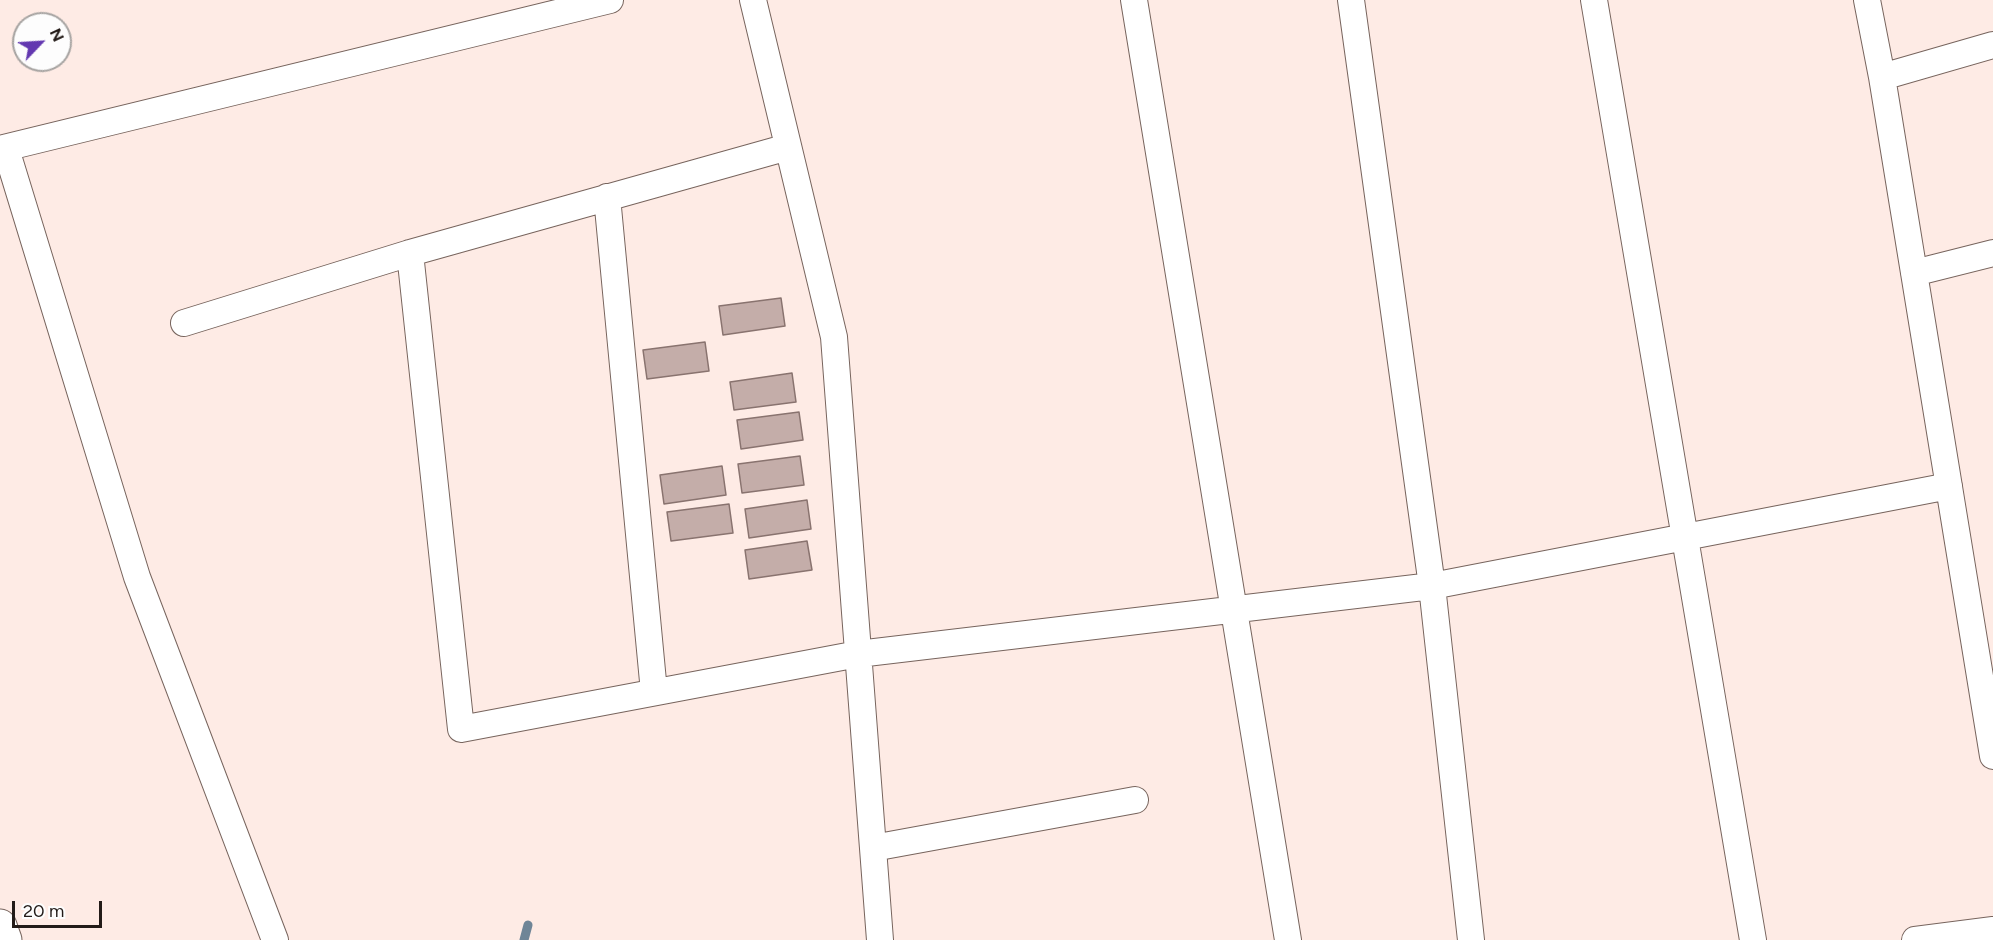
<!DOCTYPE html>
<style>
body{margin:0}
#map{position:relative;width:1993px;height:940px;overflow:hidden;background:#feebe5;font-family:Figtree,sans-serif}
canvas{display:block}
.north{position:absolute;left:12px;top:12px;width:60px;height:60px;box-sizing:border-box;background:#fdfdfd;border:2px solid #a6a3a1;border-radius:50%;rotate:65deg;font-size:16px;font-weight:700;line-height:24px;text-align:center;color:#231b18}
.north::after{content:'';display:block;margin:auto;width:21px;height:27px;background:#6338b0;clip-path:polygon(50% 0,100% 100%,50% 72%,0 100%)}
.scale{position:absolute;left:12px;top:901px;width:90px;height:27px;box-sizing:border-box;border:3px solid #231b18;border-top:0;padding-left:8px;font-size:18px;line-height:21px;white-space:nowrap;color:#231b18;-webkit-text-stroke:4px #fdfdfd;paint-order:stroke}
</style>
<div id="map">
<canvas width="1993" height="940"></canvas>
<div class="north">N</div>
<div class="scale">20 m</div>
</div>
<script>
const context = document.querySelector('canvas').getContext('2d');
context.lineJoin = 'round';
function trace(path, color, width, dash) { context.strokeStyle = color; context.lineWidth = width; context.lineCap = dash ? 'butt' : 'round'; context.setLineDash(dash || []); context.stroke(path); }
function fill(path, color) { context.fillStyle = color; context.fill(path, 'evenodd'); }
trace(new Path2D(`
 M524,940L528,925`), '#6f8597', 9);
const building = new Path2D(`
 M781,298L785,326L723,335L719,306Z
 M705,342L709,371L647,379L643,350Z
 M792,373L796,402L734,410L730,382Z
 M799,412L803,440L741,449L737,420Z
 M800,456L804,485L742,493L738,464Z
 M722,466L726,495L664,504L660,475Z
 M807,500L811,529L749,538L745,509Z
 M729,504L733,533L671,541L667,512Z
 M807,541L812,570L749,579L745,550Z`);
fill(building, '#c4ada9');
trace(building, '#89736f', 1.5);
const minor = new Path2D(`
 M753,0L834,337L880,940
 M1134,0L1288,940
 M1351,0L1432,586L1471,940
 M1594,0L1753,940
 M1867,0L1882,77L1993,756
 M1882,77L1993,45
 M0,149L610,0
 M6,149L137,577L275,940
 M607,197L654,692
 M410,253L461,729L858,654L1432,586L1949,486
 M1914,273L1993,253
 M184,323L410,253L788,147
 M873,848L1135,800
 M1915,940L1993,930`);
const trunk = new Path2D(`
 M0,926L5,940`);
trace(minor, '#77645d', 28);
trace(trunk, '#77645d', 35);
trace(minor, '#fff', 26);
trace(trunk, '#fff', 33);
</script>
